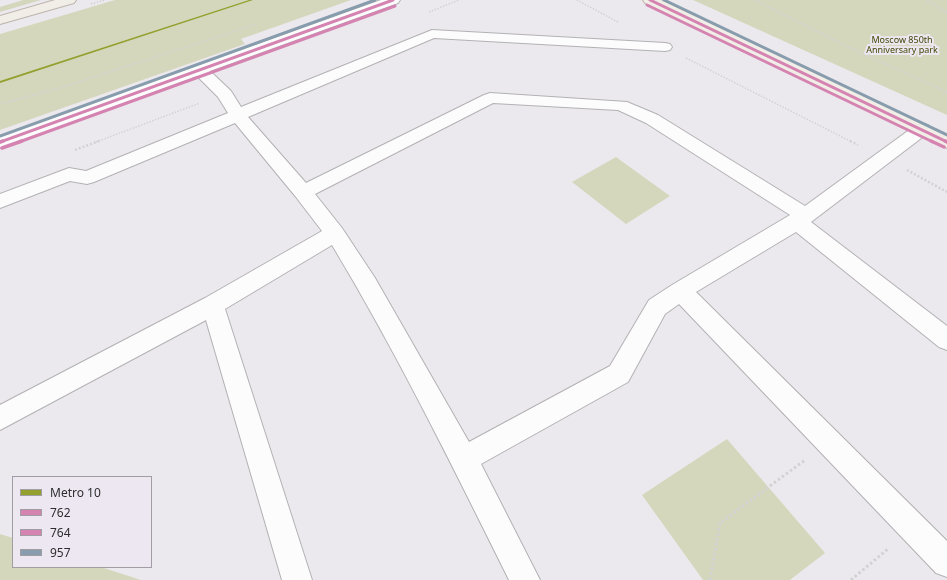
<!DOCTYPE html>
<style>
body{margin:0}
#map{position:relative;width:947px;height:580px;overflow:hidden;background:#ece9ee;font-family:"Noto Sans",sans-serif}
canvas{display:block}
.legend{position:absolute;left:12px;top:476px;width:140px;height:92px;box-sizing:border-box;background:#ece7f0;border:1px solid #a09da3;margin:0;padding:5px 7px;list-style:none;font-size:12px;color:#2f2d30}
.legend li{display:flex;align-items:center;gap:8px;height:20px}
.legend b{width:20px;border:1px solid #a09da3}
</style>
<div id="map">
<canvas width="947" height="580"></canvas>
<ul class="legend">
<li><b style="height:5px;background:#93a02d"></b>Metro 10</li>
<li><b style="height:5px;background:#d584b2"></b>762</li>
<li><b style="height:5px;background:#d584b2"></b>764</li>
<li><b style="height:5px;background:#879cac"></b>957</li>
</ul>
</div>
<script>
const context = document.querySelector('canvas').getContext('2d');
context.lineJoin = 'round';
function fill(path, color) { context.fillStyle = color; context.fill(path, 'evenodd'); }
function trace(path, color, width, dash) { context.strokeStyle = color; context.lineWidth = width; context.lineCap = dash ? 'butt' : 'round'; context.setLineDash(dash || []); context.stroke(path); }
function label(font, color, halo, rows, align = 'center') {
  context.font = font + ' "Noto Sans",sans-serif'; context.lineWidth = 4; context.setLineDash([]); context.textBaseline = 'middle'; context.strokeStyle = halo; context.fillStyle = color; for (const [text, x, y, turn = 0] of rows) {
    context.save(); context.translate(x, y); context.rotate((+turn || 0) * Math.PI / 180); context.textAlign = isNaN(turn) ? turn : align; if (halo) context.strokeText(text, 0, 0); context.fillText(text, 0, 0); context.restore();
  }
}
fill(new Path2D(`
 M23,0H41L0,12V7Z
 M115,0H351L241,39L245,44L0,130V34Z
 M693,0H947V115Z
 M616,157L670,196L626,224L572,182Z
 M727,439L825,553L790,580H703L642,495Z
 M0,534L13,538V567H101L141,580H0Z`), '#d5d7bd');
const minor = new Path2D(`
 M381,0H400L398,3L210,71L231,91L241,107L432,30L665,43L670,44L672,47L670,50L665,51L434,38L248,117L306,183L484,95L490,93L627,102L658,115L805,206L916,125L922,124L928,125L931,129L928,133L811,222L947,326V350L939,347L796,232L696,292L947,541V577L936,573L679,304L665,314L628,382L481,464L540,580H509C453,467 397,353 332,245L225,309L312,580H282L206,320L0,430V405L205,298L322,231L296,197L235,123L94,182L87,184L70,181L0,208V194L69,168L86,171L228,113L218,97L197,76L0,148V136ZM493,103L618,110L646,123L790,215L672,285L649,300L610,366L469,442L375,278L342,228L315,194Z`);
const major = new Path2D(`
 M55,0H76L74,3L0,24V16Z
 M643,0H661L947,135V148L645,3Z`);
trace(minor, '#b3b1b4', 2);
trace(major, '#bcb4ab', 2);
trace(new Path2D(`
 M577,0L618,22
 M755,0L846,46L947,92
 M927,0L947,13
 M91,4L105,0
 M429,12L459,0
 M686,58L852,142
 M0,104L60,88L257,24
 M96,142L200,103`), '#d2d2d3', 1.5, [1.5, 1.5]);
trace(new Path2D(`
 M850,141L858,145
 M75,150L99,141
 M907,170L947,192`), '#d2d2d3', 2.5, [2, 2]);
trace(new Path2D(`
 M710,580L720,523L805,460
 M851,580L889,548`), '#d2d2d3', 3, [2.5, 2.5]);
fill(minor, '#fcfcfc');
fill(major, '#f1ede7');
trace(new Path2D(`
 M650,0L947,142
 M0,142L393,0`), '#d584b2', 3);
trace(new Path2D(`
 M945,141L947,142
 M0,142L3,141`), '#d584b2', 3.5);
trace(new Path2D(`
 M647,5L933,142
 M19,142L395,6`), '#d584b2', 3);
trace(new Path2D(`
 M931,141L944,147
 M2,148L22,141`), '#d584b2', 3.5);
trace(new Path2D(`
 M664,0L947,135
 M0,136L375,0`), '#879cac', 3);
fill(new Path2D(`
 M249,0H253L0,83V81Z`), '#93a02d');
label('9px', '#434708', '#ece7f0', [
 ["Moscow 850th",902,40],
 ["Anniversary park",902,50]
]);
</script>
